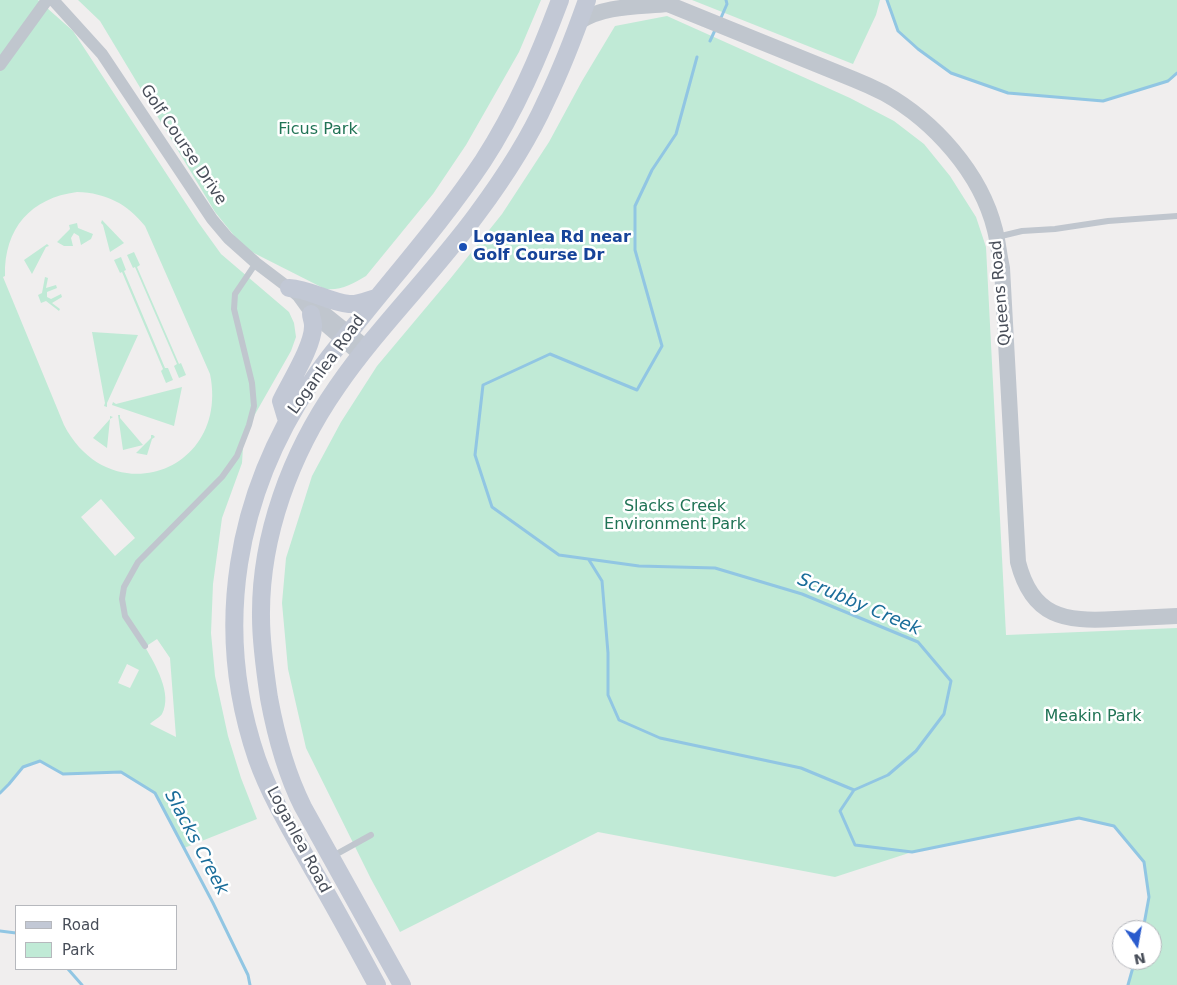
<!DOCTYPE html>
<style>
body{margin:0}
#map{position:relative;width:1177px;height:985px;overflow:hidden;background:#f0eeee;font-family:"DejaVu Sans",sans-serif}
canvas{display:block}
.legend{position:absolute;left:15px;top:905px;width:162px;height:65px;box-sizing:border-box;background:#fff;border:1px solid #b6b8bd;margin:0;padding:6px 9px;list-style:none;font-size:15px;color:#484e59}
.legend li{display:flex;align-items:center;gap:10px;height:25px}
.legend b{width:25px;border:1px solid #b6b8bd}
.north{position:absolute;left:1112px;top:920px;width:50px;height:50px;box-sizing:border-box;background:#fff;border:1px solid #b6b8bd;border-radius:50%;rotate:168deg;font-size:14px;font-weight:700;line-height:20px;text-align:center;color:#484e59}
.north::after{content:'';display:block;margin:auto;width:18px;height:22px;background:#2a5bcd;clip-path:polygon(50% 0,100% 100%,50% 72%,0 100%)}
</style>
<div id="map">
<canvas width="1177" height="985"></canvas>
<ul class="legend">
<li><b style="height:6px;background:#c2c8d5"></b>Road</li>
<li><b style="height:14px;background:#c0ead6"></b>Park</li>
</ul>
<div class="north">N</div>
</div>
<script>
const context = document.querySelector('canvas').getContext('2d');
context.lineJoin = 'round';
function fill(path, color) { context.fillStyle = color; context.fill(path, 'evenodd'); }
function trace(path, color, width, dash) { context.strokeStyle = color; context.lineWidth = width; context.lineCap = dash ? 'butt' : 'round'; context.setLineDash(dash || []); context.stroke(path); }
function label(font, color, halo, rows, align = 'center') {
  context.font = font + ' "DejaVu Sans",sans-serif'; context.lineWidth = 5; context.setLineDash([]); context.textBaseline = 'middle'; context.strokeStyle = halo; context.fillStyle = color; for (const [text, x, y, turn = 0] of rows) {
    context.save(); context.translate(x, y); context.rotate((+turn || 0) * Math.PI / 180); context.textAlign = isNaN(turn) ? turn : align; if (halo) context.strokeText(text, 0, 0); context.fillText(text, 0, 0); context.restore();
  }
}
fill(new Path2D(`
 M0,0H38L73,31L198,222L221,254L289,312L294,323L296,337L291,351L254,416L243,447L242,463L222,518L213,584L211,633L215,676L228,736L241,778L257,819L184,848L155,793L121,772L63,774L40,761L23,767L9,784L0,793ZM77,192C107,193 127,204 145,226L210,374C230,472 110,514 64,425L3,277L5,276C4,228 31,198 77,192ZM101,499L135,538L115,556L81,517ZM157,639L170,658L176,737L150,724C153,721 160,717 162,714C173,694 155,664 145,647ZM127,664L139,670L130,688L118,683Z
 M78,0H541L519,52L466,145L433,194L366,276C353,284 340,291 325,289L244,248L215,212L100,21Z
 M692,0H880L876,15L853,64Z
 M887,0H1177V73L1168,81L1103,101L1008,93L951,73L918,49L898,31Z
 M667,16L850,98L894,121L924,144L950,176L976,217L986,247L1006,635L1177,628V985H1128L1135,960H1152V930H1143L1149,897L1144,862L1114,826L1079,818L912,852L835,877L598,832L400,932L371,879L306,748L288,669L282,603L286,558L312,476L341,422L377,366L450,279L502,214L549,142L582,81L615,26Z
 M102,220L124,243L110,252L103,225L101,223Z
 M77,223L78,228L93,234L91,239L81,245L79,236L74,233L71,238L73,246H64L57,242L70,229L69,225Z
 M47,244L49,246L46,247L32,274L24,260Z
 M134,252L140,265L137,267L179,364L181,363L186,375L179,378L174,366L177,364L135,267L133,268L127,255Z
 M121,257L126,270L124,271L165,368H168L173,380L166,383L161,371L163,369L122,272L120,273L114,260Z
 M45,277L48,278L46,288L56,285L57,288L47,292V297L51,299L61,294L62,297L52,303L60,309L59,311L46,301L41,303L38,295L42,293Z
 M92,332L138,335L107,403V407L104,406L105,403Z
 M182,387L174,426L112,405L113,402L116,404Z
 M118,415H120V418L143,445L123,450Z
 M110,416L113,417L110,419L107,448L93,438L110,419Z
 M151,435H153L155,437L152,439L147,455L136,453L151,438Z`), '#c0ead6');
trace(new Path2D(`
 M887,0L898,31L918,49L951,73L1008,93L1103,101L1168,81L1177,73
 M720,20L727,4L726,0
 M710,41L716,28
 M697,57L676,134L652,170L635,206V250L662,346L637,390L550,354L483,385L475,455L492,507L559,555L639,566L715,568L802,594L918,642L951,681L944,714L916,751L888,775L854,790L840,811L855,845L912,852L1079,818L1114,826L1144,862L1149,897L1143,930
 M589,560L602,581L608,653V695L619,720L660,738L801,768L854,790
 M0,793L9,784L23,767L40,761L63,774L121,772L155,793L213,903L248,975L250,985
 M0,931L16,933
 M68,969L82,985
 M1128,985L1135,960`), '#91c6e3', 3);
trace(new Path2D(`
 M997,237L1022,231L1055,229L1108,221L1177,216
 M145,646L125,616L122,599L124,587L138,562L222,477L237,456L249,425L254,406L252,383L234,309L235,294L256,263
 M333,856L371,835`), '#c0c6ce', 6);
trace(new Path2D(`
 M53,0L102,54L212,219L228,238L256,263L289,288L298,296L311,314L360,356
 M0,65L47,0
 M298,296L312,302L368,347`), '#c0c6ce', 12);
trace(new Path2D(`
 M658,0L853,79C863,83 874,88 884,93C934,121 981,173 995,230C998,242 999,255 1002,268L1018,562C1032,617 1064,622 1115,619C1136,618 1156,617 1177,616
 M579,22C603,5 640,7 668,4`), '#c0c6ce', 16);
trace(new Path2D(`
 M289,288C310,289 328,302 349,304C358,305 368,300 376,298
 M287,421L281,401C290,382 314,345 313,325C313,321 311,317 311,314
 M377,985C356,946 335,907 312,868C292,832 271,798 257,759C212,628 236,494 312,381C325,361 341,342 356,324C399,270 445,218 483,161C516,110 539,56 560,0
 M402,985L303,807C286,773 276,736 269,698C265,671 261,644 261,617C260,536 291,453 337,387C379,326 433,274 477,214C503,179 528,141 546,101C562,68 575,34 587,0`), '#c2c8d5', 18);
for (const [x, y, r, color] of [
 [463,247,5,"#1a4fb4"]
]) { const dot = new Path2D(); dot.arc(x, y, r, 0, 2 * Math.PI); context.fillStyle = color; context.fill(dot); trace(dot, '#fff', 2); }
label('16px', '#207355', '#fff', [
 ["Ficus Park",318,130],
 ["Slacks Creek",675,507],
 ["Environment Park",675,525],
 ["Meakin Park",1093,717]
]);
label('16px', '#484e59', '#fff', [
 ["Golf Course Drive",183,145,56],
 ["Queens Road",1001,293,-95],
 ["Loganlea Road",327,365,-54],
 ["Loganlea Road",298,840,62]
]);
label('bold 16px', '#164399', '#fff', [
 ["Loganlea Rd near",473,238],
 ["Golf Course Dr",473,256]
], 'left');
label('italic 18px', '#1a6d9a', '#fff', [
 ["Scrubby Creek",859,605,23],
 ["Slacks Creek",196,843,62]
]);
</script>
